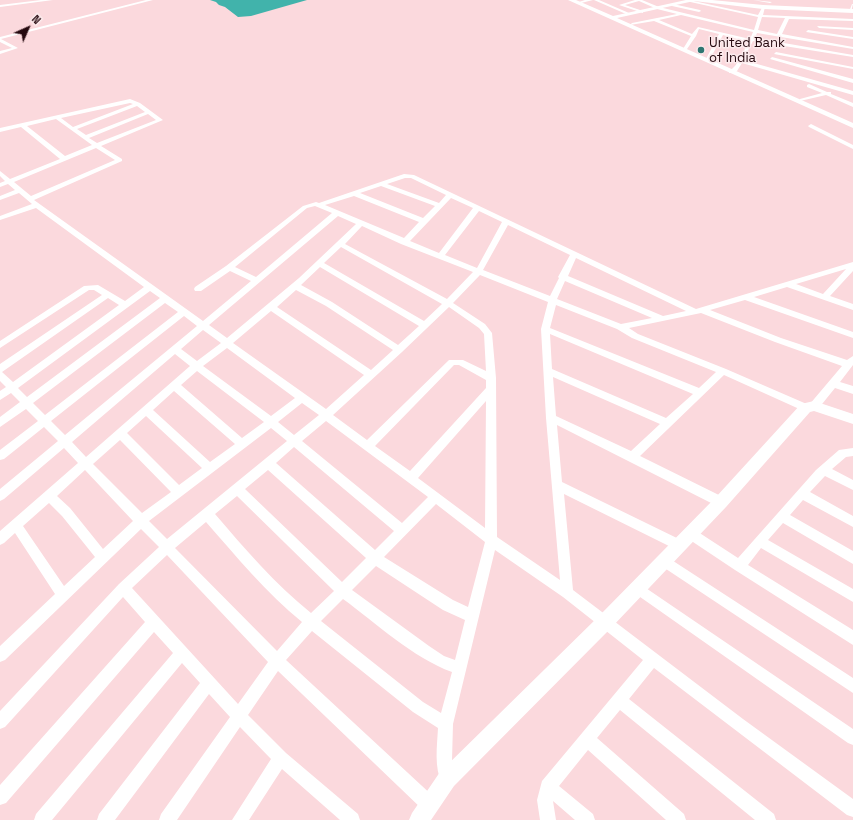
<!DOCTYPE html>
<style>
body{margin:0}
#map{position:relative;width:853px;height:820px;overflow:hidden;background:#fbd9dd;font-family:"Space Grotesk",sans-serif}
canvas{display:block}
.north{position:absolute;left:8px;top:8px;width:40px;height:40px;-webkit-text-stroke:3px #fcebed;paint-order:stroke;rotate:45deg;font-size:11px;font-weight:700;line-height:16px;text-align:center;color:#25090f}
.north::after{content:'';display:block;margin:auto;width:14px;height:18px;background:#25090f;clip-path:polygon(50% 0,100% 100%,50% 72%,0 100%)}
</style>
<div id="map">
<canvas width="853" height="820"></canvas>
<div class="north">N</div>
</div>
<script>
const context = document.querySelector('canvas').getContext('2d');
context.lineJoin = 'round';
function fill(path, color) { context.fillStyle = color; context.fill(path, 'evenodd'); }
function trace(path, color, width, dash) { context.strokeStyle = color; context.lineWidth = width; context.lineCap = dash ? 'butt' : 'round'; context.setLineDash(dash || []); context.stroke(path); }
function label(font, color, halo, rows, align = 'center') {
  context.font = font + ' "Space Grotesk",sans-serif'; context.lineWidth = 3; context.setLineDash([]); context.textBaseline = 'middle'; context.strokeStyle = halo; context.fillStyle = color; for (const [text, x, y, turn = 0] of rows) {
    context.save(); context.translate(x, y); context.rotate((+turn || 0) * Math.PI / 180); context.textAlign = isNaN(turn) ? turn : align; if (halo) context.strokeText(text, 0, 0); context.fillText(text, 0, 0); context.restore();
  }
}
fill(new Path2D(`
 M210,0H307L251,16L238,17L225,7L219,5L216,2Z`), '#41b3ab');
fill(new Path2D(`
 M41,0H53L0,7V5Z
 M146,0H153L1,39L18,48L0,54V51L12,48L0,42V37Z
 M585,0H593L581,3L579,2Z
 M594,0H599L629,13L626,14Z
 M635,0H642L659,7L754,30L758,17L686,1L689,0L758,15L763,6L765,7L763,15L853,19V21L789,19L782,34L853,47V49L757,33L755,38L853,55V57L753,41L743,60L853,91V95L742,63L737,71L729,73V71C738,66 744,51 748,42L723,35L710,59H706L719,34L699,29L696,36L687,49H683L691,36L654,21L630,25L632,23L677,14L657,9L639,1L625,5L643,11V13L619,5ZM681,15L753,32L750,39L698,27L692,34L659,20ZM762,17L785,18L777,34L758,30Z
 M753,0L772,2L770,3Z
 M673,4L700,10L701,11L699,12L672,6Z
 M852,4H853L851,12H849Z
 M817,26L853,28V30L819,28Z
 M808,30L853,37V39L806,32Z
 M776,52L853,67V69L774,54Z
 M772,57L853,79V83L770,59Z
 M809,84L827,92H831V94L853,103V107L826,95L800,101V99L822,93L807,87V85Z
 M130,99L140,103L163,120L101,146L122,159V161L34,200L203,321L251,281L230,271L201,291H195L194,289L195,287L226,266L303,206L316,202L319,203L404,174L414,175L696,309L853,262V271L830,296L853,304V310L787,287L754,297L853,332V338L745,300L710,310L781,338L847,360L853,356V365L840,382L853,386V394L835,388L818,409H811L806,412L724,375L640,456L725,498L727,502L725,506L721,507L717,506L557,425L562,482L683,541L685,545L683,549L679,551L675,549L564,494L573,590L743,719L853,799V817L847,815L654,668L629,699L774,814L776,820H755L620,710L597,738L684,814L686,820H666L588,750L559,786L593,814L595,820H575L553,801L556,820H540L537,800L542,781L643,660L563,597L495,550L453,724L452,760L455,779L452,784L447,787L442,784C434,767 437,747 438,728L413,712L312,631L286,660L435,798L437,804L435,810L429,812L423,810L278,671L248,715L286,753L358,814L360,820H340L282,769L249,820H232L271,759L240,727L177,820H159L161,814L230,717L209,694L115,820H97L99,814L200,683L182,663L52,820H34L36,814L173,653L154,632L6,803L0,805V785L145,622L123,597L5,727L0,729V711L119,584L159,547L141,529L5,660L0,662V646L55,594L15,533L4,543L0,545V531L78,463L64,448L4,499L0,501V489L58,441L44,427L4,459L0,460V450L38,421L26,409L0,427V417L20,402L11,393L0,400V391L6,387L0,381V364L102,295L94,290H89L0,348V341L84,286L98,285L125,301L144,287L36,208L0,220V216L32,204L19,193L0,200V196L15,190L8,184L0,187V183L5,181L0,176V171L10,179L60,159L21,127L0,132V128ZM130,103L133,104L73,127L61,118ZM137,106L145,112L86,135L77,129ZM148,114L156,120L97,143L89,138ZM56,119L92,145L65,156L27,126ZM96,148L115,160L31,196L14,182ZM405,178H411L446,195L439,203L387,184ZM381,186L435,206L423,218L360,193ZM354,196L419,222L404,238L325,205ZM451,198L473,208L439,253L410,241ZM315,206L332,213L256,277L235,267L307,208ZM479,211L502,222L477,268L445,255ZM338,216L356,224L299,278L227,338L209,325ZM508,225L570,255L558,277L559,278L550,296L483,270ZM362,226L401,244L473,272L447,299L345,244ZM341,247L442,304L424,321L324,263ZM576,258L686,311L663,316L568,276ZM320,267L419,326L398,345L332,302L301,285ZM846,269L823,294L796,284ZM480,275L548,302L541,329L546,418L560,580L497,537L496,378L492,333L485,324L453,303ZM565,281L652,318L621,324L557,299ZM296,290L326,306L393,350L371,370L277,307ZM150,291L160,298L27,397L18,388ZM108,298L119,305L13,382L2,372ZM165,303L178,312L45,415L33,403ZM556,305L617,329L632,338L716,372L699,388L550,328ZM449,307L479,328L484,334L486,371L463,360H449L367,440L333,415L402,352ZM271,311L364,375L326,409L233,343ZM701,313L775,342L842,366L809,405L726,369L638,334L629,328ZM184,316L197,326L65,435L51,421ZM203,330L221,343L197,361L181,349ZM550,334L693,394L666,418L552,369ZM227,348L295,398L271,416L203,366ZM175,354L190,366L86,457L72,442ZM454,365H459L486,380V388L410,471L375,446ZM197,371L264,422L242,438L181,385ZM553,377L660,424L631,451L556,416ZM174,391L235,444L210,462L153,410ZM486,401L485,528L418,478ZM302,403L319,415L294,435L278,422ZM146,416L202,468L179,485L127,433ZM326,421L428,497L402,523L302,441ZM271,428L287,441L167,539L149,521ZM120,440L171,492L142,513L93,464ZM294,447L394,531L375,550L276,463ZM85,470L133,521L103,549L70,508L57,496ZM268,470L366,558L342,582L245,489ZM237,496L334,591L311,613C275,584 245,549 215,514ZM49,503L62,516L95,557L64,586L23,526ZM436,504L485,542L468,607L453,600L384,557ZM206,522C237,557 266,593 302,622L277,651L175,548ZM167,555L268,662L238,704L132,588ZM376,566L443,610L465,620L455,660L444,656L429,646L352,590ZM343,599C376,623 413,658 452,672L441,713L423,702L321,621Z
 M811,124L853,145V149L809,127L808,126Z
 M853,448V456L846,457L832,469L853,480V490L825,476L810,492L853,516V527L803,500L790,515L853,551V564L783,523L768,540L853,589V602L761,548L748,565L853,630V645L735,570L687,538L685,534L687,530L691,529L695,530L738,558L816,470L839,450Z
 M664,555L853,678V693L660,565L658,561L660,557Z
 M637,582L853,729V745L848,743L633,592L631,588L633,584Z`), '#fff');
fill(new Path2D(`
 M814,401L853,414V424L814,411L810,412L726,507L611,628L454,786L431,820H409L412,813L440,772L599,616L716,497L801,404Z`), '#fff');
fill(new Path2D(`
 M568,0H576L613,16L686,0H712L763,5L853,9V13L763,9L694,1L617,18L853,123V128Z`), '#fff');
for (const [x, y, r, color] of [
 [701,50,4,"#2e7671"]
]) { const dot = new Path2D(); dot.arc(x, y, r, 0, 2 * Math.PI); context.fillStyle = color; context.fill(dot); trace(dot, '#fcebed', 1.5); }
label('13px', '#25090f', '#fcebed', [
 ["United Bank",709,43],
 ["of India",709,58]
], 'left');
</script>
